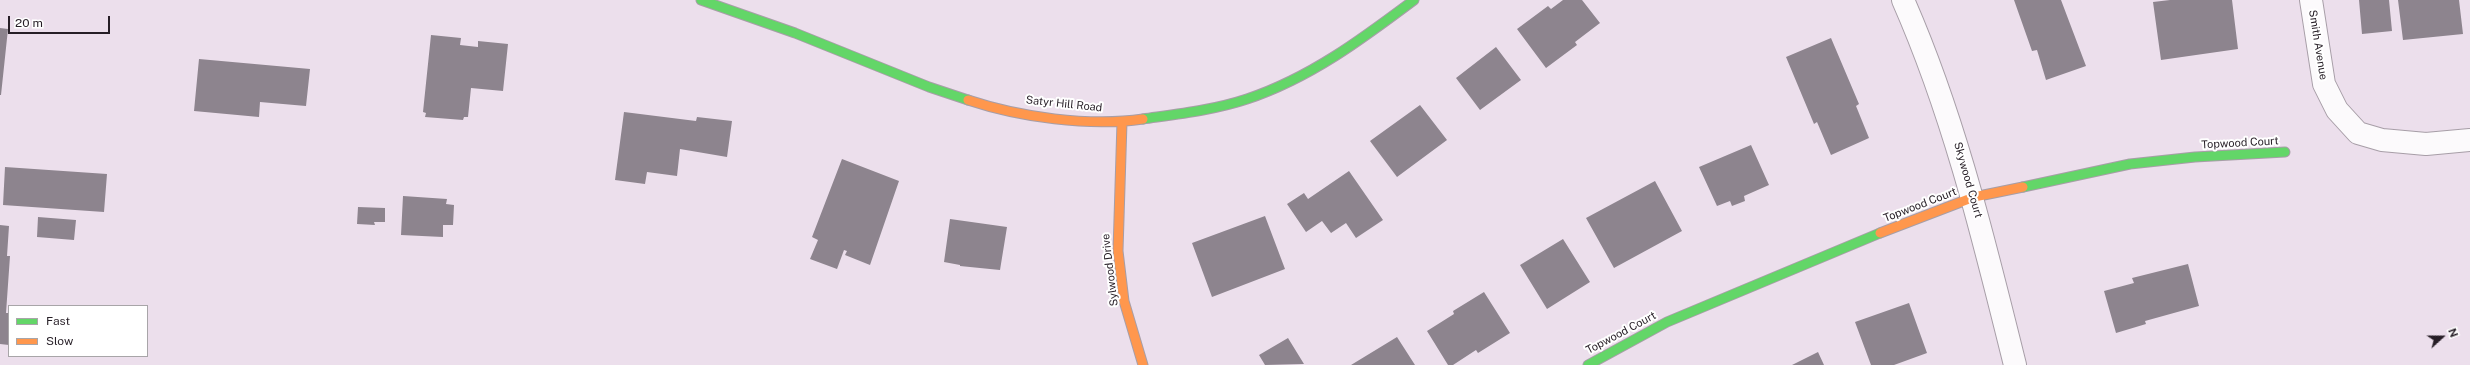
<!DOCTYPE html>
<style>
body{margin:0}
#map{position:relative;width:2470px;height:365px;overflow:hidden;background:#ecdfec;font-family:"Public Sans",sans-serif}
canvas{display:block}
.legend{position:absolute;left:8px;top:305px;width:140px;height:52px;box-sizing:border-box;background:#fff;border:1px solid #a8a5a8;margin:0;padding:5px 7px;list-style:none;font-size:12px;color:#261e26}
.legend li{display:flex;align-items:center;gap:8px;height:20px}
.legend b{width:20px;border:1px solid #a8a5a8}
.north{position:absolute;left:2422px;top:317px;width:40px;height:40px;-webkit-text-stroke:3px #fff;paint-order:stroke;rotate:69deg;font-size:11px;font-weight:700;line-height:16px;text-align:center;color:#261e26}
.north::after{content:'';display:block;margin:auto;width:14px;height:18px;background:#261e26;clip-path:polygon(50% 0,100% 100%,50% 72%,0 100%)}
.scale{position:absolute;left:8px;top:16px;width:102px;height:18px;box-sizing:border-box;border:2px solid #261e26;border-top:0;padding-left:5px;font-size:12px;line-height:14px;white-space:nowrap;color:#261e26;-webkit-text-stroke:3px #fff;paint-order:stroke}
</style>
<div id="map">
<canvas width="2470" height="365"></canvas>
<ul class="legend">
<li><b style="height:5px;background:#63d668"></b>Fast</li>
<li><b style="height:5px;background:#ff974d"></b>Slow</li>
</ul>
<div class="north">N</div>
<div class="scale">20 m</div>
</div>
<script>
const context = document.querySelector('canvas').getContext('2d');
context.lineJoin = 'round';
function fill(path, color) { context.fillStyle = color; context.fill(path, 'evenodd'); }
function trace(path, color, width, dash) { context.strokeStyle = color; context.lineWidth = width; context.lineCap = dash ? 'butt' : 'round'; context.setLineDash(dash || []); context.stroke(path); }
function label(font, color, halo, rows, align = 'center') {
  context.font = font + ' "Public Sans",sans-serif'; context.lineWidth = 4; context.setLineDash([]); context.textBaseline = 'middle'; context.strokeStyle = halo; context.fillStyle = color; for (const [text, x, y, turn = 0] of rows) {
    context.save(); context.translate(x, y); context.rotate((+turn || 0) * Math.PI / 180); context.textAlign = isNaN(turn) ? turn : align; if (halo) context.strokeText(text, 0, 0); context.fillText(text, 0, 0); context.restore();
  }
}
fill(new Path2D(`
 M1563,0H1582L1600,23L1575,42L1577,45L1546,68L1517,29L1548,6L1551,9Z
 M2014,0H2061L2086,66L2046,80L2037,50L2032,51Z
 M2170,0H2232L2238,49L2161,60L2153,2Z
 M2359,0H2389L2392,31L2362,34Z
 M2398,0H2459L2463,34L2403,40Z
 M0,28L8,29L1,95H0Z
 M431,35L461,38L460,45L478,47V41L508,44L503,91L471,88L468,117H464L463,120L425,117L426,113L423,112Z
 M1831,38L1859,104L1856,106L1869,138L1831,155L1817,122L1814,124L1786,57Z
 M1496,47L1521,80L1480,110L1456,78Z
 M199,59L310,69L306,106L260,102L259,117L194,111Z
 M1420,105L1447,140L1397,177L1370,141Z
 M624,112L696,121L697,117L732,121L727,157L680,149L677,176L647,172L645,184L615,180Z
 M1751,145L1769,185L1744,196L1745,201L1732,206L1730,201L1717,206L1699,167Z
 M842,159L899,181L870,265L845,255L847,251L844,250L837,269L810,259L818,240L812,237Z
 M5,167L107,174L104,212L3,205Z
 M1349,171L1383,220L1356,238L1346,223L1331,233L1322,221L1306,232L1287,204L1304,193L1308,199Z
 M1655,181L1682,231L1614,268L1586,218Z
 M403,196L447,199L446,204L454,205L453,225H443V237L401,235Z
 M358,207L385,208V222H374L375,225L357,224Z
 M1265,216L1285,269L1212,297L1192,243Z
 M38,217L76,220L74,240L37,237Z
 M950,219L1007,227L1000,270L960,266V265L944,262Z
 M0,225L9,226L7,256H10L6,313H9V345L0,344Z
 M1563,239L1590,282L1547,309L1520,265Z
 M2188,264L2199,306L2145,321L2146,324L2116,333L2104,291L2134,283L2132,278Z
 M1484,292L1510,333L1478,353L1476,350L1453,365H1448L1427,331L1454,314L1453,311Z
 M1909,303L1927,353L1894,365H1871L1855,322Z
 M1397,337L1415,365H1351Z
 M1288,338L1304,364L1265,365L1259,355Z
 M1818,352L1824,365H1792Z`), '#8d848e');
const street = new Path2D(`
 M1903,0C1955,118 1984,241 2015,365
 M2311,0L2324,84L2337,110L2358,133L2382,140L2426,144L2470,140`);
const fast = new Path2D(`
 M701,0L795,33L929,87L968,100
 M1143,119C1178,114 1214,110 1247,99C1310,78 1362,39 1414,0
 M2023,187L2130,164L2195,157L2285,152
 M1588,365L1667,322L1880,233`);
const slow = new Path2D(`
 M968,100C1019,117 1089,127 1143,119
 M1122,122L1118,251L1124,301L1143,365
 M1880,233L1974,197L2023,187`);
trace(street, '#a79ea7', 24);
trace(fast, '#a79ea7', 11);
trace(slow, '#a79ea7', 11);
trace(street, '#fcfafc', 22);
trace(fast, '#63d668', 9);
trace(slow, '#ff974d', 9);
label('11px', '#261e26', '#fff', [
 ["Smith Avenue",2318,45,81],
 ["Satyr Hill Road",1064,104,6],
 ["Topwood Court",2240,143,-3],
 ["Skywood Court",1968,180,74],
 ["Topwood Court",1920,205,-21],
 ["Sylwood Drive",1110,270,-97],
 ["Topwood Court",1621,333,-28]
]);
</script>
